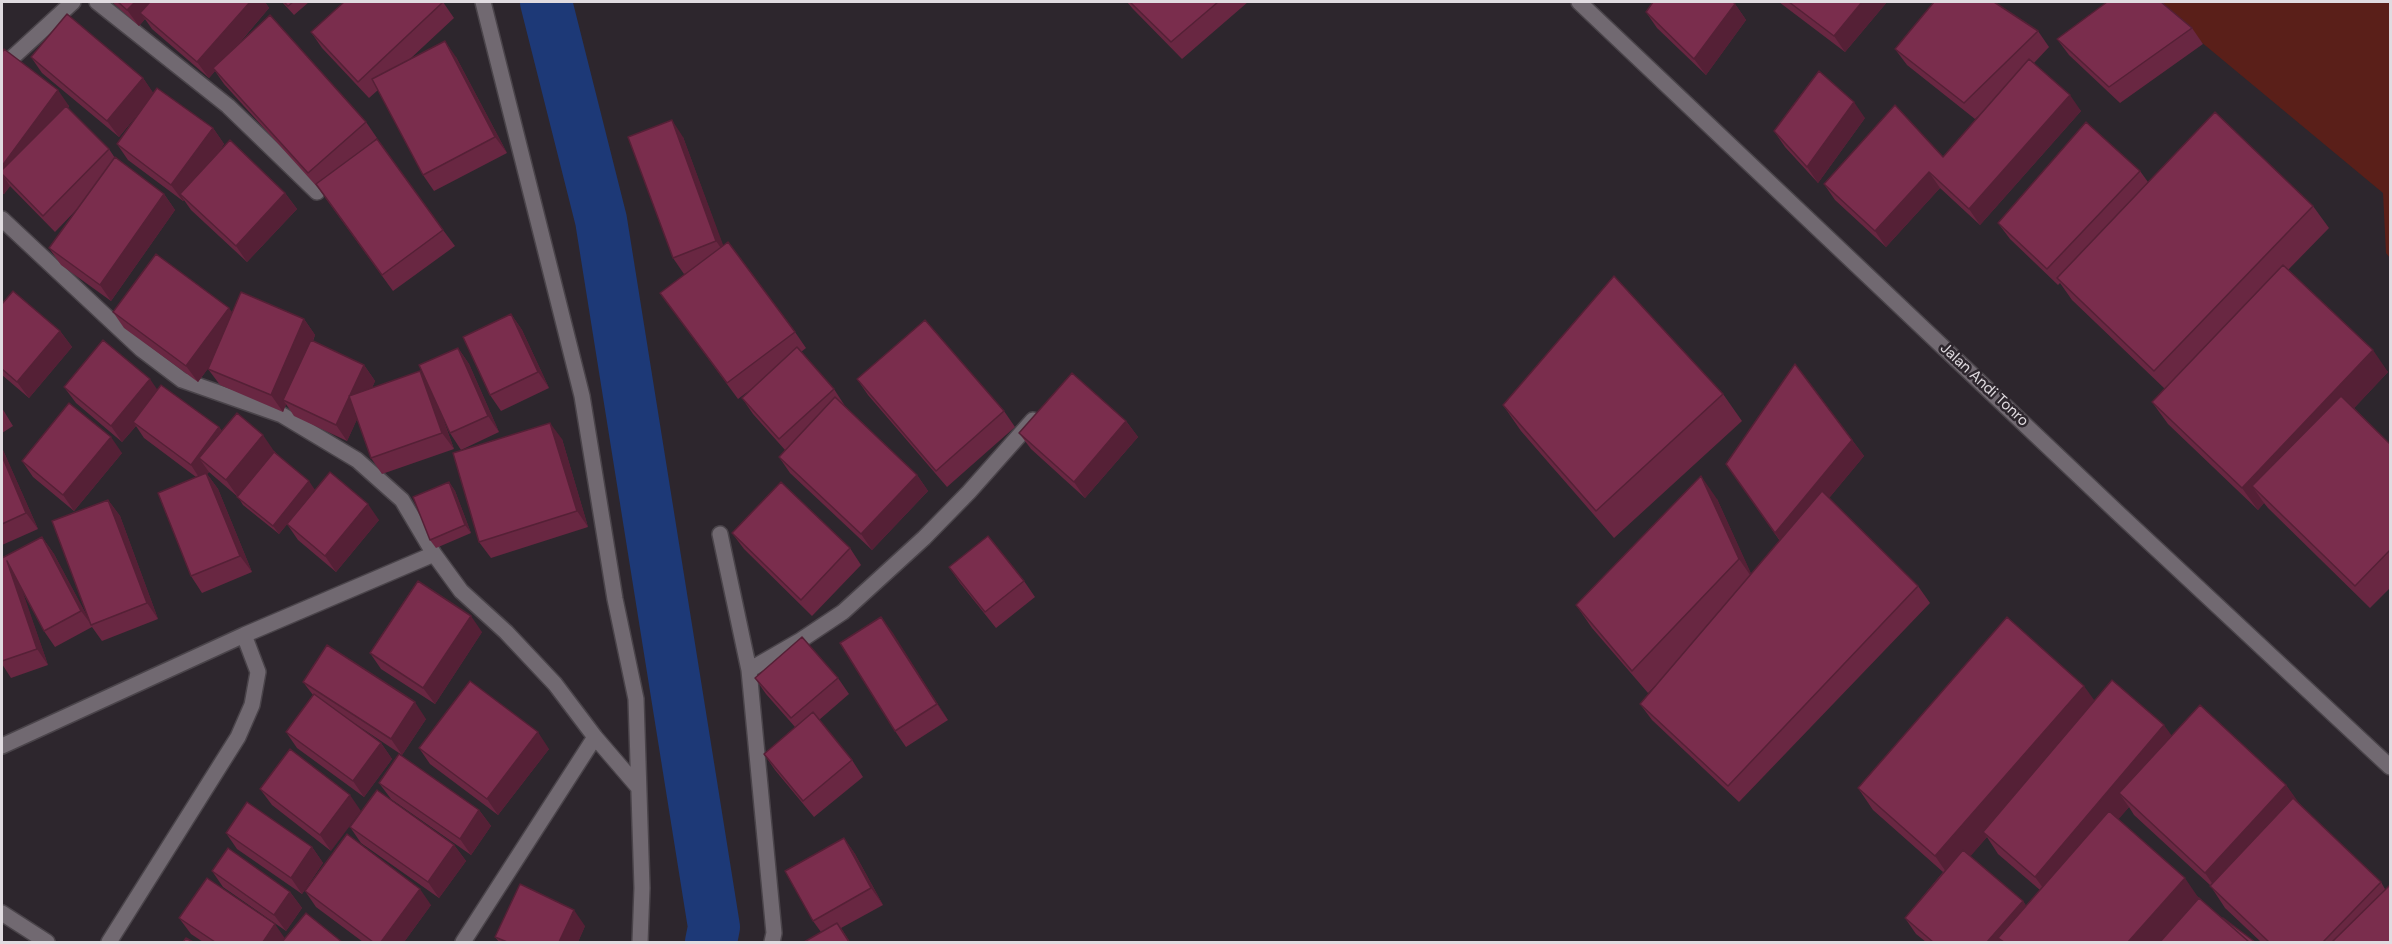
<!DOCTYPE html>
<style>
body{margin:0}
#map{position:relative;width:2392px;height:944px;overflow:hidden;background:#2d262d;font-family:"DM Sans",sans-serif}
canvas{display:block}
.frame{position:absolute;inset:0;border:3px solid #e0dbe0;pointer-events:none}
</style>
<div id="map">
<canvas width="2392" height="944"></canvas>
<div class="frame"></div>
</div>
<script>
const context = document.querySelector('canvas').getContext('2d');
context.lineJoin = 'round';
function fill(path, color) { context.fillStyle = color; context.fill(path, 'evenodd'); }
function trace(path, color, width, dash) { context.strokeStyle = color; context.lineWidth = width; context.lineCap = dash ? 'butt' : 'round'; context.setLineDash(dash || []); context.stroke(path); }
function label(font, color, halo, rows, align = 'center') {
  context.font = font + ' "DM Sans",sans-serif'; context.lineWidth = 5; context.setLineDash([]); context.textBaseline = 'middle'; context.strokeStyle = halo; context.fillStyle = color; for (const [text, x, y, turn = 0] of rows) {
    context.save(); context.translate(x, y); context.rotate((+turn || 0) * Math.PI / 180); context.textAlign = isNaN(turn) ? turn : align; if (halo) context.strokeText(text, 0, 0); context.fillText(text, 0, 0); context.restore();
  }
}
fill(new Path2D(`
 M2153,2H2390V258L2386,253L2383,193Z`), '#5a1f19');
trace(new Path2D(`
 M546,2L601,220L714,927L711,942`), '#1d3977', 52);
const street = new Path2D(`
 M97,2L228,106L317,192
 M483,2L582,396L615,599L636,699L642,888L640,942
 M2,67L73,2
 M2,219L141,349L182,380L282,415L357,460L402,500L434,554L461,591L506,632L555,684L595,737L638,787
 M720,534L749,670L774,933L772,942
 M749,670L801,640L843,612L924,538L969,492L1033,420
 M2,746L244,635L434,554
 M2,913L47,942
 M109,942L238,737L252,705L258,672L244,635
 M463,942L595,737`);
const secondary = new Path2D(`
 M1579,2L2117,512L2390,767`);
trace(street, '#4a444a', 18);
trace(secondary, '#4a444a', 18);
trace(street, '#716971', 15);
trace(secondary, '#716971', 15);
fill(new Path2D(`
 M112,2H265L269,8L236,47L366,122L377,138L370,144L443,230L455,246L393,291L319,189L224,84L215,71L209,78L152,29L145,19L139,26Z
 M282,2H309L294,15Z
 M443,2L454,18L410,59L456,57L507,153L434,191L423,175L378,90L369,98L322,48L311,32Z
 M1127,2H1248L1182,59L1133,9Z
 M1779,2H1887L1845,52Z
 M1735,4L1746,20L1706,75L1657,28L1646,12Z
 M2192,28L2203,44L2120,103L2069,55L2057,39Z
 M2038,31L2049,47L2034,63L2081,111L1980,225L1940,188L1886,247L1835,200L1824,184L1943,157L1981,113L1975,119L1907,65L1895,49Z
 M2,53L69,106L68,108L109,149L115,158L164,194L175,210L111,301L61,265L49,248L79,207L55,232L10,186L4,194L2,193Z
 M31,57L143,78L153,93L213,128L224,144L216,156L285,193L297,209L247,262L191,210L184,200L183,201L128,160L117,144L142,109L119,137L42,73Z
 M1865,118L1818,183L1785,147L1774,131Z
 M683,137L723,246L795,332L806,348L801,352L834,389L845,406L917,475L928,491L872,550L790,473L779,457L785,450L753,414L742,398L750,390L738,399L660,293L686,273L684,274L673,258Z
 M2140,171L2148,182L2313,206L2329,228L2288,270L2388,372L2354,408L2391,445V587L2370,608L2268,508L2264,503L2258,510L2168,424L2152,402L2165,389L2072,300L2060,283L2058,285L2010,239L1998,223Z
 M2,304L60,331L72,347L29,398L2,375Z
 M113,312H232L304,319L315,335L313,341L364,365L375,381L372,388L420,371L425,378L458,348L469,364L499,432L461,450L450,433L441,413L454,449L382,474L371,458L357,419L347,441L294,416L286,404L283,412L220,385L208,369L209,367L198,382L124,328Z
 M511,314L522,330L549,388L501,411L490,395Z
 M857,379L1004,411L1015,427L947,487L868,395Z
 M64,387L157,390L219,427L222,431L274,451L315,490L279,534L243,505L238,497L209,472L207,474L218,489L252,572L202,593L191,576L196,477L144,438L136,426L122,442L76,403Z
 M1723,394L1742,421L1614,538L1521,431L1503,405Z
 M2,408L13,426L2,433Z
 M1126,421L1138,437L1085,498L1031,449L1019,433Z
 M562,439L588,527L491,558L479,542Z
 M1852,440L1864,456L1829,498L1918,586L1930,603L1739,802L1652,720L1640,704L1663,678L1648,693L1592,628L1576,605L1717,499L1751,574L1780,541L1726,464Z
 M2,448L38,529L2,545Z
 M122,453L74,511L33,477L22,461Z
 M449,482L455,491L471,533L436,548L430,540Z
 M108,500L120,516L158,619L102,641L92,627L55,647L44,631L22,591L48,665L11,678L2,664V558L42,537L54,554L89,620Z
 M379,520L336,572L298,540L287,524Z
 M732,533L850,548L861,565L812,616L744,549Z
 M949,567L1024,581L1035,597L996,628L960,583Z
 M881,617L948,720L906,747L895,731Z
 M482,632L435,704L381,669L370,653Z
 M755,678H838L849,694L819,720L852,760L863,777L814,817L775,770L764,754L795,727L766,694Z
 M303,682L426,719L402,755L354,723L381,743L392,759L364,797L297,748L286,732L313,695Z
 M2094,700L2172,736L2286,785L2299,804L2381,882L2385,889L2391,942H2261L2225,908L2210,885L2134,815L2129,807L2118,819L2199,898L2222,918L2255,942H1926L1916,934L1905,918L1943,872L1873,810L1858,788ZM1987,837L1998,854L2040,890L2026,906L2023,901L1970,856Z
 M419,748L549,749L498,815L430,764Z
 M290,749L331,851L272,805L260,789Z
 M379,783L479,810L491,826L471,855L391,799Z
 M350,827L454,845L466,861L439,898L361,843Z
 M226,833L312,847L323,863L302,894L237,849Z
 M844,838L855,854L883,905L841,928L850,942H804L821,932L813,921Z
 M212,871L290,892L302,908L286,931L223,887Z
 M305,891L431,905L404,942H363L316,907Z
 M179,918L285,938L342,942H203L191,934Z
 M585,926L578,942H499L495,937Z`), '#692742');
fill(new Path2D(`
 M135,2H160L140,13L145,19L139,26L127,10Z
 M250,2H265L269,8L209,78L197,62Z
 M1862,2H1887L1845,52L1834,36Z
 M1735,4L1746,20L1706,75L1694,59Z
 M445,41L456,57L507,153L495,137Z
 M143,78L154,94L119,137L107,121Z
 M58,90L69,106L12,184L2,174V166Z
 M2070,95L2081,111L1980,225L1969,209Z
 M1854,102L1865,118L1818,183L1807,167Z
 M672,120L683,137L728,258L716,241Z
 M213,128L224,144L185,198L180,194L184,200L183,201L171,185Z
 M1929,172L1940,188L1886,247L1875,231Z
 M2,174L10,186L4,194L2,191Z
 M285,193L297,209L247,262L236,246Z
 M164,194L175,210L111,301L100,285Z
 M229,308L241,324L198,382L186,366Z
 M511,314L522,330L549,388L538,372Z
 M304,319L315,335L287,401L283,400L286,404L283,412L271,395Z
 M60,331L72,347L29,398L17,382Z
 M458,348L469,364L499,432L488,416Z
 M2373,350L2388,372L2267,501L2252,486L2264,503L2258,510L2242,488Z
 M364,365L375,381L347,441L336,425Z
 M420,371L431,387L454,449L442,433Z
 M150,379L161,395L133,422L136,426L122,442L111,426Z
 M1126,421L1138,437L1085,498L1074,482Z
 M550,423L562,439L588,527L577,511Z
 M219,427L230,443L199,458L209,472L207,474L218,489L252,572L240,556L202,482L191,465Z
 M263,435L274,451L238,497L226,480Z
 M111,437L122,453L74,511L63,495Z
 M1852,440L1864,456L1786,550L1775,533Z
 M2,448L3,450L38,529L26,513L2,456Z
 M917,475L928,491L872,550L861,534Z
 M1701,476L1717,499L1755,582L1739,559Z
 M309,481L315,490L279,534L273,526Z
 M449,482L455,491L471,533L465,525Z
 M108,500L120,516L158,619L147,603Z
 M368,504L379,520L336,572L325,556Z
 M42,537L54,554L93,627L81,611Z
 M7,561L18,578L48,665L37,649Z
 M471,616L482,632L435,704L423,688Z
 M881,617L893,633L948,720L937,704Z
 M2084,686L2100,708L1983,832L1987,837L1951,879L1935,856Z
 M415,702L426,719L402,755L391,739Z
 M2164,725L2180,747L2119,793L2129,807L2051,899L2035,877Z
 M538,732L549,749L498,815L487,799Z
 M381,743L392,759L364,797L353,781Z
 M2286,785L2302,807L2221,896L2205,873Z
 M350,795L361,811L331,851L320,835Z
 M479,810L491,826L471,855L460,839Z
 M844,838L855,854L883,905L871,888Z
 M454,845L466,861L439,898L428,882Z
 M312,847L323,863L302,894L291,878Z
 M2185,878L2200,900L2163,942H2128Z
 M420,889L431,905L404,942H381Z
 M290,892L302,908L286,931L274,915Z
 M2023,901L2034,917L1998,938L2002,942H1987Z
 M574,910L585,926L578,942H559Z
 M275,924L286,940L285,942H263Z`), '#552036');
const building = new Path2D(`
 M118,2H135L127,10Z
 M150,2H250L197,62L140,13Z
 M284,2H293L288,6Z
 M344,2H443L358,82L311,32Z
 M1130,2H1218L1171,42Z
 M1653,2H1733L1735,4L1694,59L1646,12Z
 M1789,2H1862L1834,36Z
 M1934,2H1994L2038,31L1964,103L1895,49Z
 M2107,2H2161L2192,28L2109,87L2057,39Z
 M67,14L143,78L107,121L31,57Z
 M270,15L366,122L308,173L213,68Z
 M445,41L495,137L423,175L372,79Z
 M4,49L58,90L2,166V53Z
 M2029,59L2070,95L1969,209L1929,172L1875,231L1824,184L1895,105L1943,157Z
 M1819,71L1854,102L1807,167L1774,131Z
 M157,88L213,128L171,185L117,144Z
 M66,106L109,149L43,216L2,174V170Z
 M2215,112L2313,206L2154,371L2057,278Z
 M672,120L716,241L673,258L628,137Z
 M2086,122L2140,171L2047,269L1998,223Z
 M377,139L443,230L382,275L316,184Z
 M230,140L285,193L236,246L180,194Z
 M115,157L164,194L100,285L49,248Z
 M728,242L795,332L727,383L660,293Z
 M156,254L229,308L186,366L113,312Z
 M2283,265L2373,350L2242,488L2152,402Z
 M1614,276L1723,394L1596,511L1503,405Z
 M13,291L60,331L17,382L2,369V304Z
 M241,292L304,319L271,395L208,369Z
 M511,314L538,372L490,395L463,337Z
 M925,320L1004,411L936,471L857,379Z
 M103,340L150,379L111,426L64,387Z
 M311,340L364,365L336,425L283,400Z
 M797,347L834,389L779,439L742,398Z
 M458,348L488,416L450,433L419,365Z
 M1795,364L1852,440L1775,533L1726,464Z
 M420,371L442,433L371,458L349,396Z
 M1072,373L1126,421L1074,482L1019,433Z
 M161,385L219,427L191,465L133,422Z
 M2341,396L2391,445V549L2355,586L2252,486Z
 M835,397L917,475L861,534L779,457Z
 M69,403L111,437L63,495L22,461Z
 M237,413L263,435L226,480L199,458Z
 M550,423L577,511L479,542L453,453Z
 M274,452L309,481L273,526L237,497Z
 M2,456L26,513L2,524Z
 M330,472L368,504L325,556L287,524Z
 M206,473L240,556L191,576L158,493Z
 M1701,476L1739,559L1632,671L1576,605Z
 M449,482L465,525L430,540L413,497Z
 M781,482L850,548L801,600L732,533Z
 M1822,491L1918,586L1728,786L1640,704Z
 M108,500L147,603L91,625L52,521Z
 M988,536L1024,581L985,612L949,567Z
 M42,537L81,611L44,631L7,561L37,649L2,661V558Z
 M418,581L471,616L423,688L370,653Z
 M881,617L937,704L895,731L840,643Z
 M2007,617L2084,686L1935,856L1858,788Z
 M802,637L838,678L791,718L755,678Z
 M327,645L415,702L391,739L303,682Z
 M2112,680L2164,725L2035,877L1983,832Z
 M470,681L538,732L487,799L419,748Z
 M314,694L381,743L353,781L286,732Z
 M2200,705L2286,785L2205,873L2119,793Z
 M813,712L852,760L803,801L764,754Z
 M290,749L350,795L320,835L260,789Z
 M399,754L479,810L460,839L379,783Z
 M377,790L454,845L428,882L350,827Z
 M2293,798L2381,882L2323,942H2269L2210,886Z
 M247,802L312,847L291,878L226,833Z
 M2109,811L2185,878L2128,942H2004L1998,938Z
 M347,834L420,889L381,942H373L305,891Z
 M844,838L871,888L813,921L785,871Z
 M228,848L290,892L274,915L212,871Z
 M1963,850L2023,901L1987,942H1933L1905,918Z
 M207,878L275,924L263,942H215L179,918Z
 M520,884L574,910L559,942H507L495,937Z
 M2391,884V942H2332Z
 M2199,898L2249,942H2160Z
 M306,913L342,942H282Z
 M2222,918H2223L2255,942H2249Z
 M837,923L849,942H804Z
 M186,938L193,942H183Z`);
fill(building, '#7a2d4d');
trace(building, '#552036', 1.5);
label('15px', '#e0dbe0', '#2d262d', [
 ["Jalan Andi Tonro",1984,385,43]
]);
</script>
